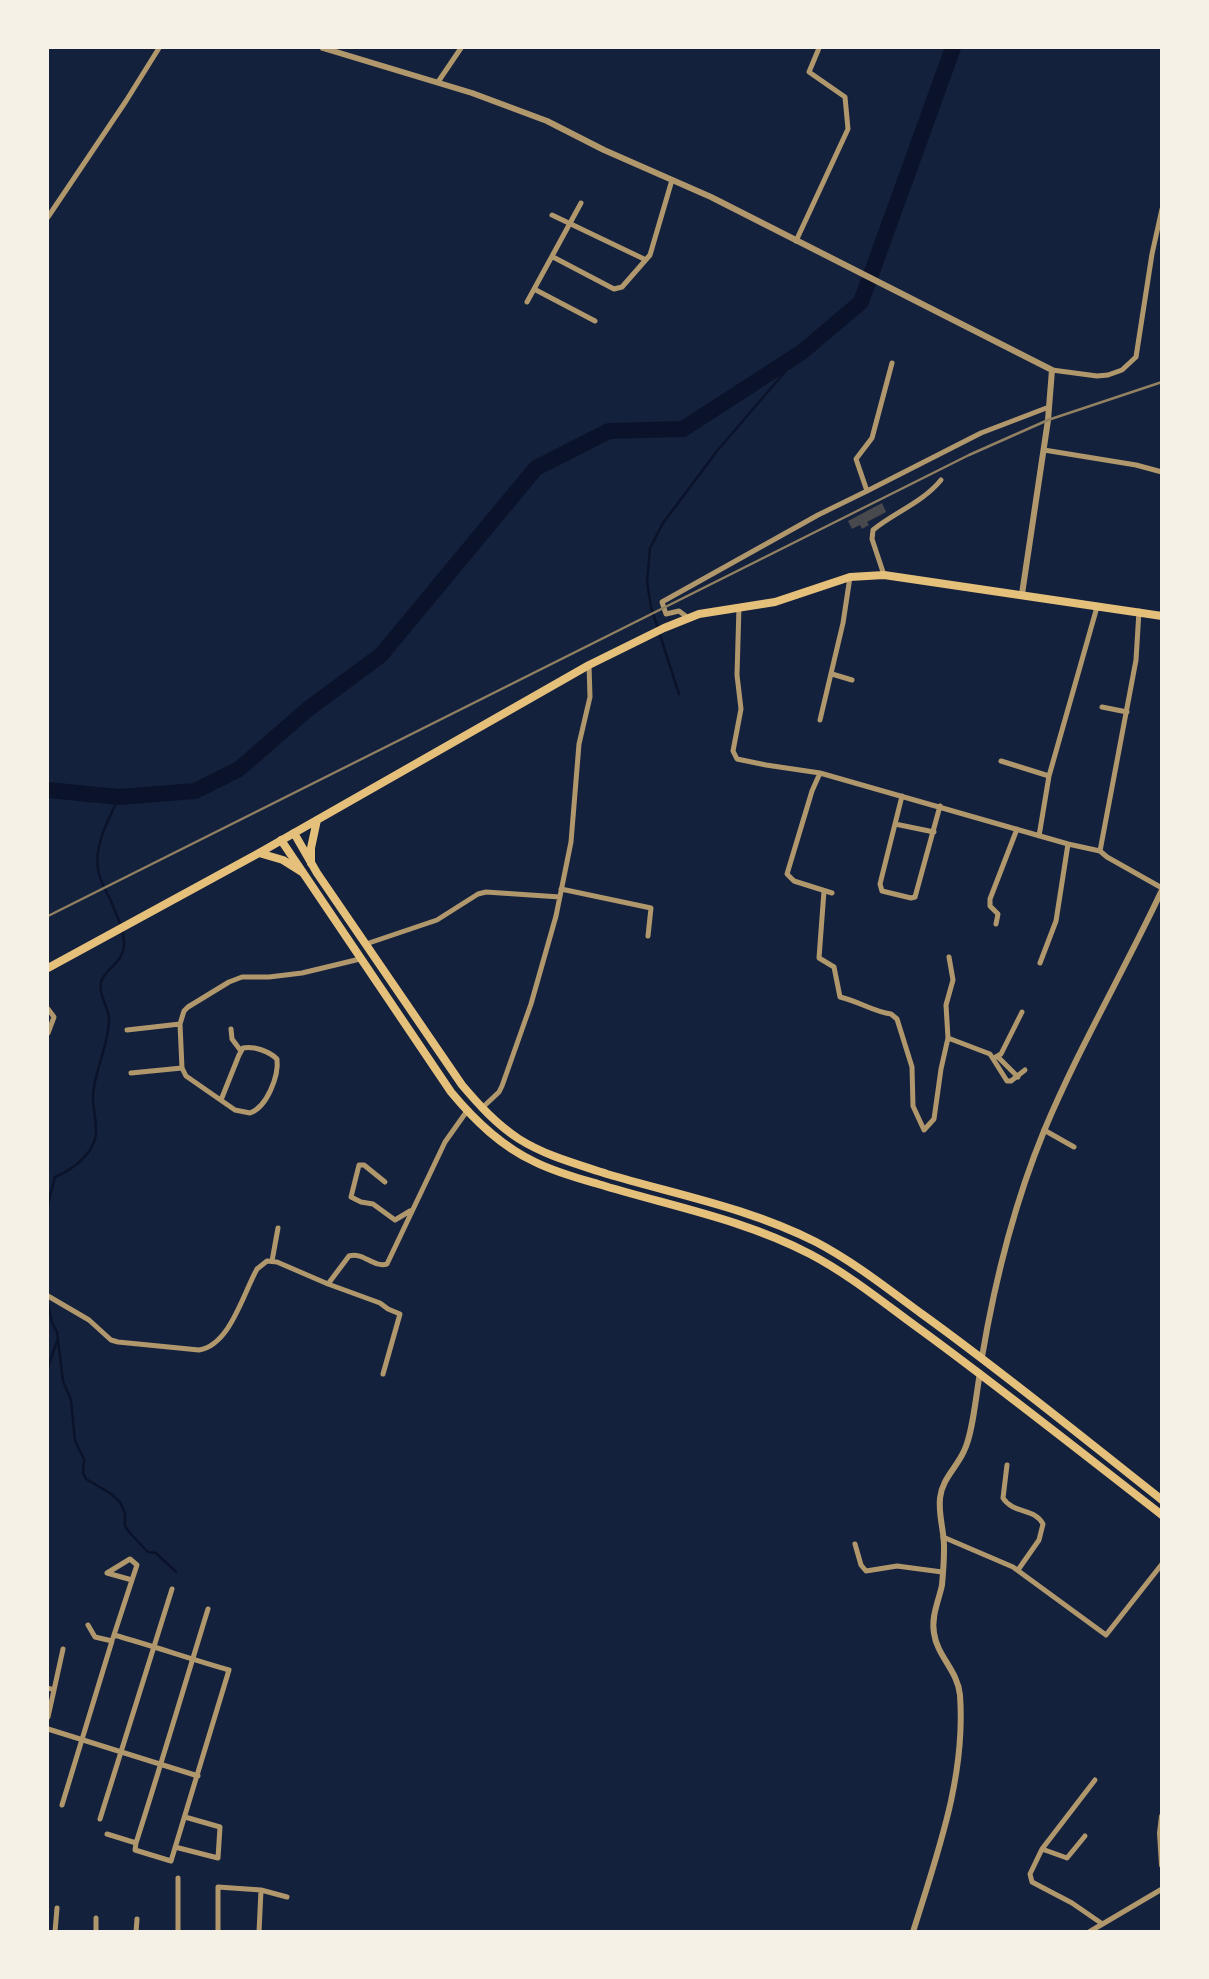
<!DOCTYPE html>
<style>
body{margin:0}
#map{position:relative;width:1209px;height:1979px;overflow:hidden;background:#14213d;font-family:Jost,sans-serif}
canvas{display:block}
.frame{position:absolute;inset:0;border:49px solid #f6f1e7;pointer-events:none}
</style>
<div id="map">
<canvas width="1209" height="1979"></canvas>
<div class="frame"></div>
</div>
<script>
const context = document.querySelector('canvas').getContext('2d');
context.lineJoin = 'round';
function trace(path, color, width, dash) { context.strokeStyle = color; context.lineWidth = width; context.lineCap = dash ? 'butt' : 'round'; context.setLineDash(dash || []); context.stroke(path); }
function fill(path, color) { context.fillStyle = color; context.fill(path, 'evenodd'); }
trace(new Path2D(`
 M679,694L651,607L647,582L650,548L663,523L717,451L802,352
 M48,1204L55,1177C70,1171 88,1158 94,1142C99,1129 93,1111 93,1097C93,1074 109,1045 109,1019C109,1007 98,995 101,982C105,968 126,962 124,941C123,927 116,914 111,901C106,891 99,880 98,869C94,844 109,819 119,797
 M48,1304L52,1323L57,1332L63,1381L71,1400L75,1441L84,1459L83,1473L86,1479L110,1493L120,1502L125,1513V1526L129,1532L148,1552L156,1553L176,1572
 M48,1367L57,1341`), '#0b132b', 2.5);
trace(new Path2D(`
 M48,790L119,797L195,791L239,769L308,709L381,655L536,468L609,431L683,429L802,352L861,302L953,48`), '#0b132b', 16);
fill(new Path2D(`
 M882,503L886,512L867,522L869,525L862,529L860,525L852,529L848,521Z`), '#48494c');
trace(new Path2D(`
 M438,82L461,48
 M552,215L644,259
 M48,217L126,101L159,48
 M796,241L848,129L845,97L809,72L819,48
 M553,257L614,289L622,287L650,255L672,180
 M534,289L595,321
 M527,302L581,203
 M892,363L872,438L856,459L867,491L981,433L1049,407
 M1052,370L1097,376L1108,375L1122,370L1136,357L1152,254L1162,209
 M1044,450L1136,465L1162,472
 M884,575L872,539L873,530C895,512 922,503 941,480
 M739,607L737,675L741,709L733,751L737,759L766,765L820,773L1068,844L1100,851L1107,857L1162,888
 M687,617L679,611L666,614L662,602L818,515L867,491
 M832,674L852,680
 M1102,707L1127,712
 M820,720L843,623L850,577
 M1001,761L1049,776
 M820,773L812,791L787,874L794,881L832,893
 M902,796L880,884L882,891L911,898L915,897L940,806
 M895,824L934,832
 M1039,836L1049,776L1097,607
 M1100,851L1136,660L1139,611
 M561,889L651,908L648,936
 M824,891L819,958L834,967L840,997C858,1001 874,1012 891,1014L897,1019L912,1067L913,1106L924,1130L934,1119L941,1069L948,1038L946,1005L953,980L949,957
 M996,924L998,914L990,906V899L1017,829
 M366,944L437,920L478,894L486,892L560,897
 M1040,963L1056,921L1068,844
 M48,1009L54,1017L48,1033
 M231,1029L232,1039L241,1051
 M127,1030L180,1024
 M948,1038L990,1054L1007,1081H1011L1025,1070
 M998,1057L1018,1077
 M994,1058L1001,1054L1022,1012
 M131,1073L182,1068
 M221,1100L239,1055L243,1048C254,1046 269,1051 277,1059C279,1076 267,1107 250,1113L235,1110L186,1076L182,1068L180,1024L184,1011L188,1007L229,982L242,977H269L302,973L360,959
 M482,1108L499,1092L502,1086L531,1004L556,916L571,842L579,744L590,697L589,665
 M1044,1130L1074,1147
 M385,1182L364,1165H359L351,1197L361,1202L373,1204L395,1220L410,1211
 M272,1261L278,1228
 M328,1284L380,1303L388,1309L400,1314L383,1374
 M48,1296L89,1320L111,1340L118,1342L199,1350C230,1345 243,1294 257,1269L267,1261L277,1262L328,1284L349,1256C364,1252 373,1268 387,1264L445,1142L467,1111
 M1007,1465L1003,1498C1013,1514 1035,1508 1043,1524L1039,1540L1018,1570
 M943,1537L1013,1567L1106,1635L1162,1564
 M855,1544L861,1565L866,1571L897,1566L942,1572
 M114,1635C153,1646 191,1659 229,1670L171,1861L135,1850L136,1843C161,1765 184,1687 208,1609
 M113,1638L132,1580L107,1573L130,1559L137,1565L132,1580
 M48,1688L54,1690L63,1649
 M48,1717L54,1690
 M48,1729L198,1776
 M1095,1780L1042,1849L1030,1874L1032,1882L1072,1903L1101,1923
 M62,1805L112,1641L95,1637L88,1625
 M100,1819L172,1589
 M107,1834L136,1843
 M175,1847L218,1858L220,1827L185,1817
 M1042,1849L1067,1858L1085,1836
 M55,1932L57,1908
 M96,1932V1918
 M136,1932L137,1919
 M178,1932V1878
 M218,1932V1887L261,1890L287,1897
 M259,1932L261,1890
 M1089,1932L1162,1889`), '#b1986c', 5);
trace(new Path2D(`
 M323,48L472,93L547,121L604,150L711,197L1052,370L1048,420L1022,594
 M982,1357C995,1280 1014,1204 1044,1131C1078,1049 1124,971 1162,890
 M1162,1816L1160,1833L1162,1865
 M913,1932C937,1854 966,1777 960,1695C958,1671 937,1656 934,1633C931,1616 939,1600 942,1585C943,1574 944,1562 944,1550C945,1533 938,1516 940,1498C942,1479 957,1467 964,1451C973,1433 976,1394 980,1373`), '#b1986c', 6);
trace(new Path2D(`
 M294,833L317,873L462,1085C479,1105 496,1124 519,1139C546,1156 577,1164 607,1174C678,1195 749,1208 816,1242C854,1262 888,1289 922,1314C1004,1373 1082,1437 1162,1500
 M281,840L451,1092C475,1121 501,1146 535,1162C555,1172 577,1178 598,1184C670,1206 743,1219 810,1254C850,1275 885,1304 921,1330C1003,1390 1082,1453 1162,1515`), '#e5c07b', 8);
trace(new Path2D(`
 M259,853L283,860L302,872
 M311,863V848L317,820
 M48,968L259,853L589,665L664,628L699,614L775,602L850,577L884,575L1162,616`), '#e5c07b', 8);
trace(new Path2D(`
 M48,916L969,455L1048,420L1162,382`), '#918062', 2.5);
</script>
